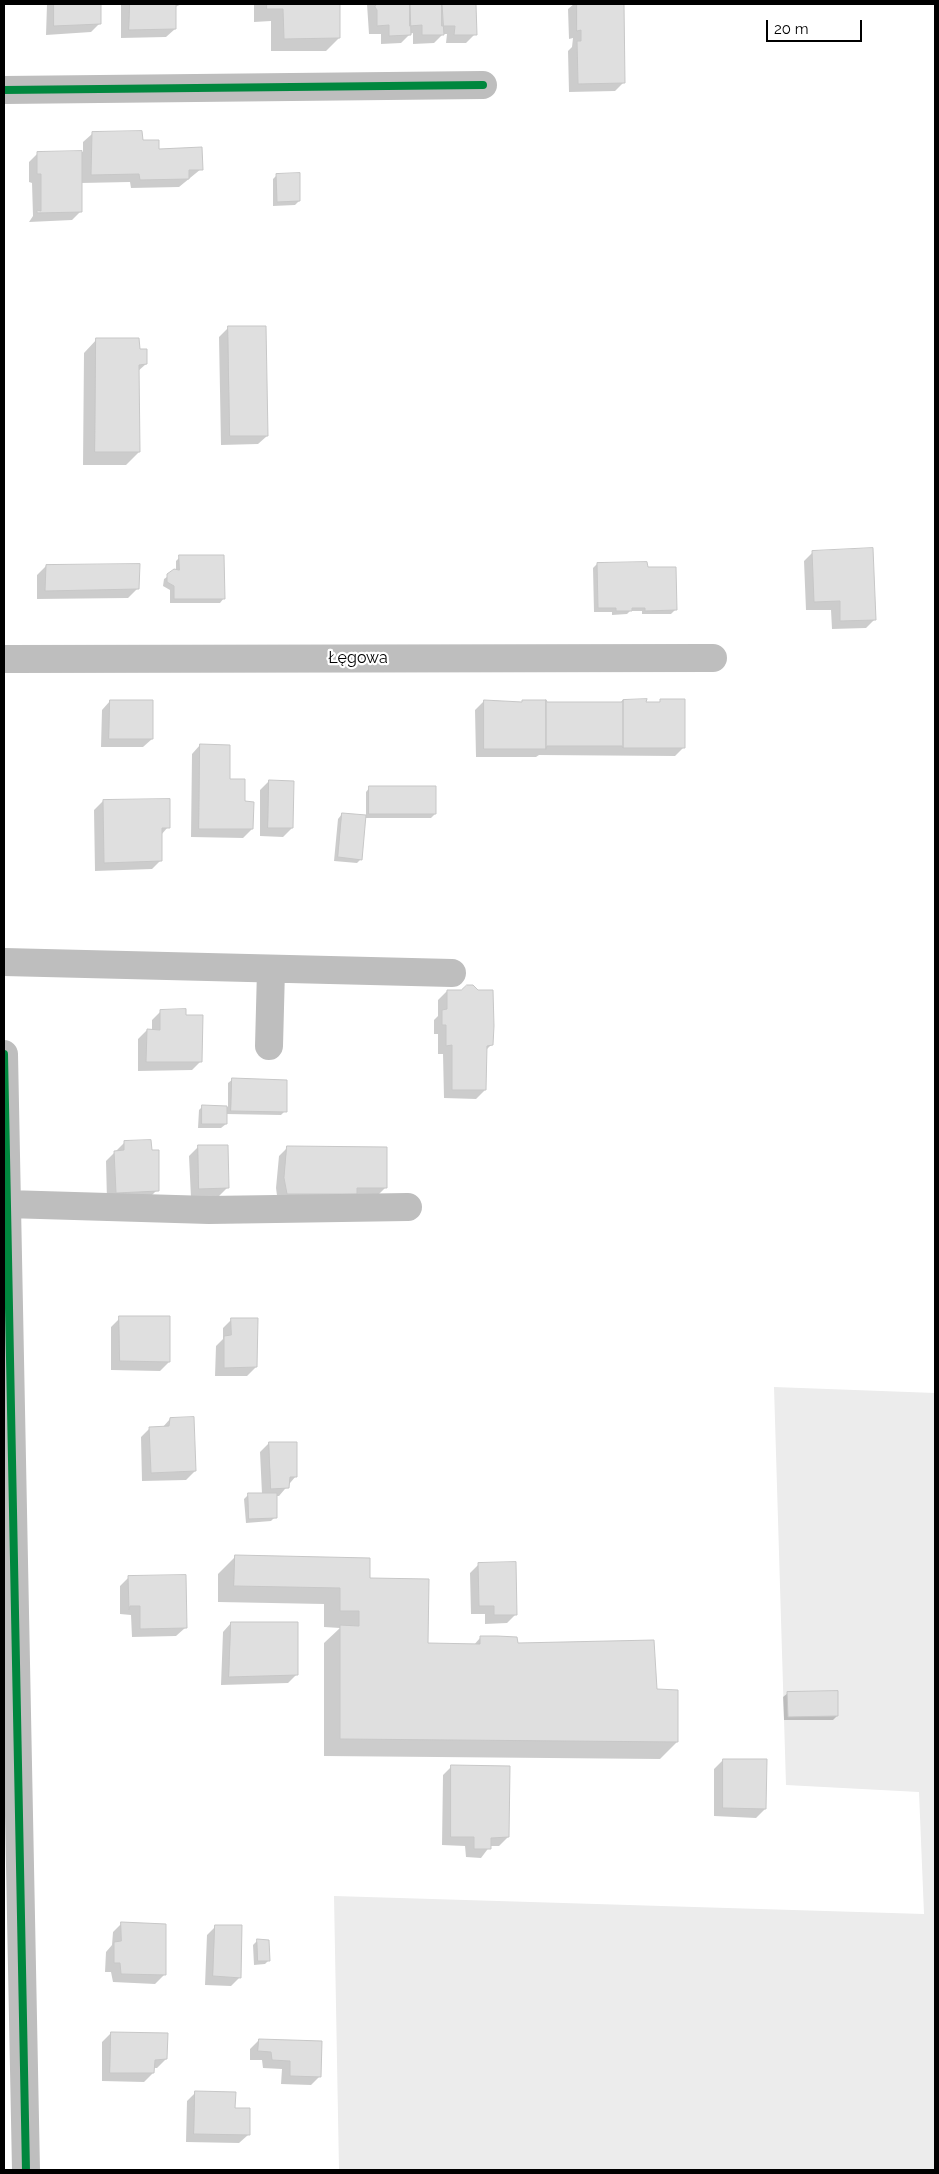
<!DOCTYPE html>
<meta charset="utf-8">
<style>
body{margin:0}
#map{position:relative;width:939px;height:2174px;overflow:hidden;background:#fff;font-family:Raleway,sans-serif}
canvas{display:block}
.frame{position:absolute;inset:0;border:5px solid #000;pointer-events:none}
.scale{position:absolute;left:766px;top:20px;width:96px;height:22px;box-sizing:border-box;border:2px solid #000;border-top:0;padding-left:6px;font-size:15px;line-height:18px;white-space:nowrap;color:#000;-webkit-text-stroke:4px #fff;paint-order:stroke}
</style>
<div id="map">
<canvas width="939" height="2174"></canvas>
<div class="frame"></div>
<div class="scale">20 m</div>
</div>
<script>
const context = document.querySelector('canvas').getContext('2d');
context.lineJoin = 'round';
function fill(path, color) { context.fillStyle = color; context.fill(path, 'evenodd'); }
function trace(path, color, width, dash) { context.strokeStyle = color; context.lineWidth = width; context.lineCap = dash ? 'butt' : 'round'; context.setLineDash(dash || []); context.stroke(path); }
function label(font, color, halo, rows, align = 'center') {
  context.font = font + ' Raleway,sans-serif'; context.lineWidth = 4.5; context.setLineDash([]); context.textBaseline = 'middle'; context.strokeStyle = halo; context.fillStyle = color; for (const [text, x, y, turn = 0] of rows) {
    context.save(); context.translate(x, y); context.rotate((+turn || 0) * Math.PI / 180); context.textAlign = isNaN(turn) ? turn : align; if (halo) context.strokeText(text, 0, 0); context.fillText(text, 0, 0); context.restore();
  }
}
fill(new Path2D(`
 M774,1387L935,1393V2170H339L334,1896L924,1914L919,1792L786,1785Z`), '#ececec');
fill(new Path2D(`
 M47,4H99L100,23L91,32L46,35Z
 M121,4H182L175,7V29L166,37L121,38Z
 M254,4H338L339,38L326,51H271V21L254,22Z
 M367,4H475V34L466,43H446L447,34H443L434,43L413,44V33L410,34L401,43L381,44V34H369Z
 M574,4H623L624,82L615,91L569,92L568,51L572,47L573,38L569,39L568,9Z
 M92,134L141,141L201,169L179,187L131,188L130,182L81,183V211L72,220L29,222L33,216L32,183L29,182V162L38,153L83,152V142Z
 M277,175L299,201L295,205L273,206V179Z
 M228,328L267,436L258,444L221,445L219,337Z
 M97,339L139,350L146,364L137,372L139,452L126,465H83L84,353Z
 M813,552L875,619L866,628L832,629L831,610H806L804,561Z
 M180,557L224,598L220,603H170V590L163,586L164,579L176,571V561Z
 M597,564L646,569L675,610L671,614H642V611H630L627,614L612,615V612H594L593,568Z
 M46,566L137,589L128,598L37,599V575Z
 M110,701L152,739L143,747H101L102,710Z
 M484,701L545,704L620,703L622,701L659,703L661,701L684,747L675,756L539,755L536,757H476L475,710Z
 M200,745L244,802L252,829L243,838L191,837L192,754Z
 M269,781L292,828L283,837L260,836V790Z
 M370,787L435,814L431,818H364L361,859L357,863L334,861L338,819L342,814L366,817V792Z
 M103,801L168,827L161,835V860L152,869L95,871L94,810Z
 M447,991L491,1045L485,1051V1090L476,1099L444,1098L443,1054H438V1034H434V1020L438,1016V1000Z
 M161,1011L185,1016L201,1061L192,1070L138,1071V1039L147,1030H152V1020Z
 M233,1079L285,1111L281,1115L226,1114V1124L221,1128H198L199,1110L203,1106L228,1107V1083Z
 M125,1142L157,1190L148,1199L107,1201L106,1161Z
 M198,1147L228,1187L219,1196L191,1198L189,1156Z
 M288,1147L385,1188L376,1197L278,1203L276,1188L279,1156Z
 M120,1318L169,1362L160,1371L111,1370V1327Z
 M232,1319L256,1367L247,1376H215L216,1346L223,1339V1328Z
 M170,1419L195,1471L186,1480L142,1481L141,1437L150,1428H162Z
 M269,1443L296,1476L279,1496H276L275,1517L271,1521L246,1523L244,1499L249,1494H262L260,1452Z
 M235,1557L369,1579L427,1645L473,1646L480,1638L517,1644L655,1690L677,1742L660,1759L324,1756V1643L340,1628L324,1627V1604L218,1602V1574Z
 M479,1564L516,1614L507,1623L485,1624V1614H471L470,1573Z
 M129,1577L185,1628L176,1636L132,1637L131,1615L120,1614V1586Z
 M231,1623L297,1674L288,1683L221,1685L223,1632Z
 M788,1693L837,1716L833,1720H784L783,1697Z
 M723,1760L765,1809L756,1818L714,1816V1769Z
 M452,1766L508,1837L499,1846H490L481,1858L466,1857L465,1846L442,1845L443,1775Z
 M122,1923L164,1975L155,1984L113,1982L111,1972H105L106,1952L112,1945L113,1932Z
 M216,1926L240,1977L231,1986L205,1985L207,1935Z
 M257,1941L269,1960L265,1964L254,1965L253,1945Z
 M111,2033L166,2059L157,2068H153V2073L144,2082L102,2081V2042Z
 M259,2040L320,2076L311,2085L281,2084L282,2069L263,2068L262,2060H250V2049Z
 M196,2092L234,2109L248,2135L239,2143L186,2142L187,2101Z`), '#0003');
const building = new Path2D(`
 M54,4H101V24L54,26Z
 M130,4H176V29L129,30Z
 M267,4H340V38L284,39L283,9H267Z
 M377,4H410L411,35L389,36V25L377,26V10L375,7Z
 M410,4H442L444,35H422V25L410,26Z
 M442,4H476L477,35H454L455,26H442Z
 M577,4H624L625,83L578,84L577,41H581V30L577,31Z
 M142,131L143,140H159V149L202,147L203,170H189V179L140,180L139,174L91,175L92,132Z
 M82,151V212L37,213V210L41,211V174H37V152Z
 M300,173V201L277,202L276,174Z
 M228,326H266L268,436H230Z
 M96,338H139L140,349H147V364L139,365L140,452H95Z
 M873,548L876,620L840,621V601L814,602L812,551Z
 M179,555H224L225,599H174V586L167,582V574L174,569L179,570Z
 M647,562L648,567H676L677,610L645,611V608H632V611H616V608H598L597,563Z
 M140,564L139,589L45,591L46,565Z
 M647,699L646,702H660V699H685V748H623V700Z
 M110,700H153V739H109Z
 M484,700L522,702V700H546V749H484Z
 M546,700L547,702H622L623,700V748L622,746H547L546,749Z
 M200,744L230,745V779H245V801L254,802L253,829H199Z
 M269,780L294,781L293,828H268Z
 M369,786H436V814H369Z
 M170,799V828H162V861L104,863L103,800Z
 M342,813L366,815L362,860L338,857Z
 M467,985H473L478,990H493L494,1026L493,1045L487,1046L486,1090H452V1045L446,1046V1025H442V1010L447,1009V990H461Z
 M186,1009V1015H203L202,1062H146L147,1029L160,1030V1010Z
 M232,1078L287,1080V1112L231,1111Z
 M202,1105L227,1106V1124H202Z
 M151,1140L152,1150H159V1191L116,1193L114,1151L124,1150V1141Z
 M198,1145H228L229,1188L199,1189Z
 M287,1146L387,1147V1188H357V1194H287L284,1178Z
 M119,1316H170V1362L120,1361Z
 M231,1318H258L257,1367L224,1368V1336L231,1335Z
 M194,1417L196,1471L151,1473L149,1427L169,1426L170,1418Z
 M269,1442H297V1477H290L289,1488L271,1489Z
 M248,1493H277V1518L249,1519Z
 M235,1555L370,1558V1578L429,1579L428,1643L480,1644V1636H497L517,1637L518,1643L654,1640L657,1689L678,1690V1742L340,1739V1625L359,1626V1611H340V1588L234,1586Z
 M516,1562L517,1615H494V1606H479L478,1563Z
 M186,1575L187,1628L140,1629V1606H130L129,1610L128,1576Z
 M231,1622H298V1675L229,1677Z
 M838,1691V1716L788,1717L787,1692Z
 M723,1759H767L766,1809L723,1808Z
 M451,1765L510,1766L509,1837L491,1838V1849H474V1837H451Z
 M121,1922L166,1924V1975L121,1974L120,1963H114V1942L121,1941Z
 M215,1925H242L241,1978L213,1976Z
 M257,1939L269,1940L270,1961H258Z
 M111,2032L168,2033L167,2059L155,2060L154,2073H110Z
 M259,2039L322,2041L321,2077L290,2076V2061L272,2060L271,2052L258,2051Z
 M195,2091L236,2092L235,2108H250V2135L194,2134Z`);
fill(building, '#dfdfdf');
trace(building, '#c7c7c7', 1);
trace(new Path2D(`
 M4,90L483,85
 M4,659L713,658
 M4,962L452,973
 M269,1046L271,970
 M4,1054L26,2170
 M7,1204L209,1210L408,1207`), '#bebebe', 28);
trace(new Path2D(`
 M4,90L483,85
 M4,1054L26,2170`), '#00873e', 8);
label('16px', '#000', '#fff', [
 ["Łęgowa",358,658]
]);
</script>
